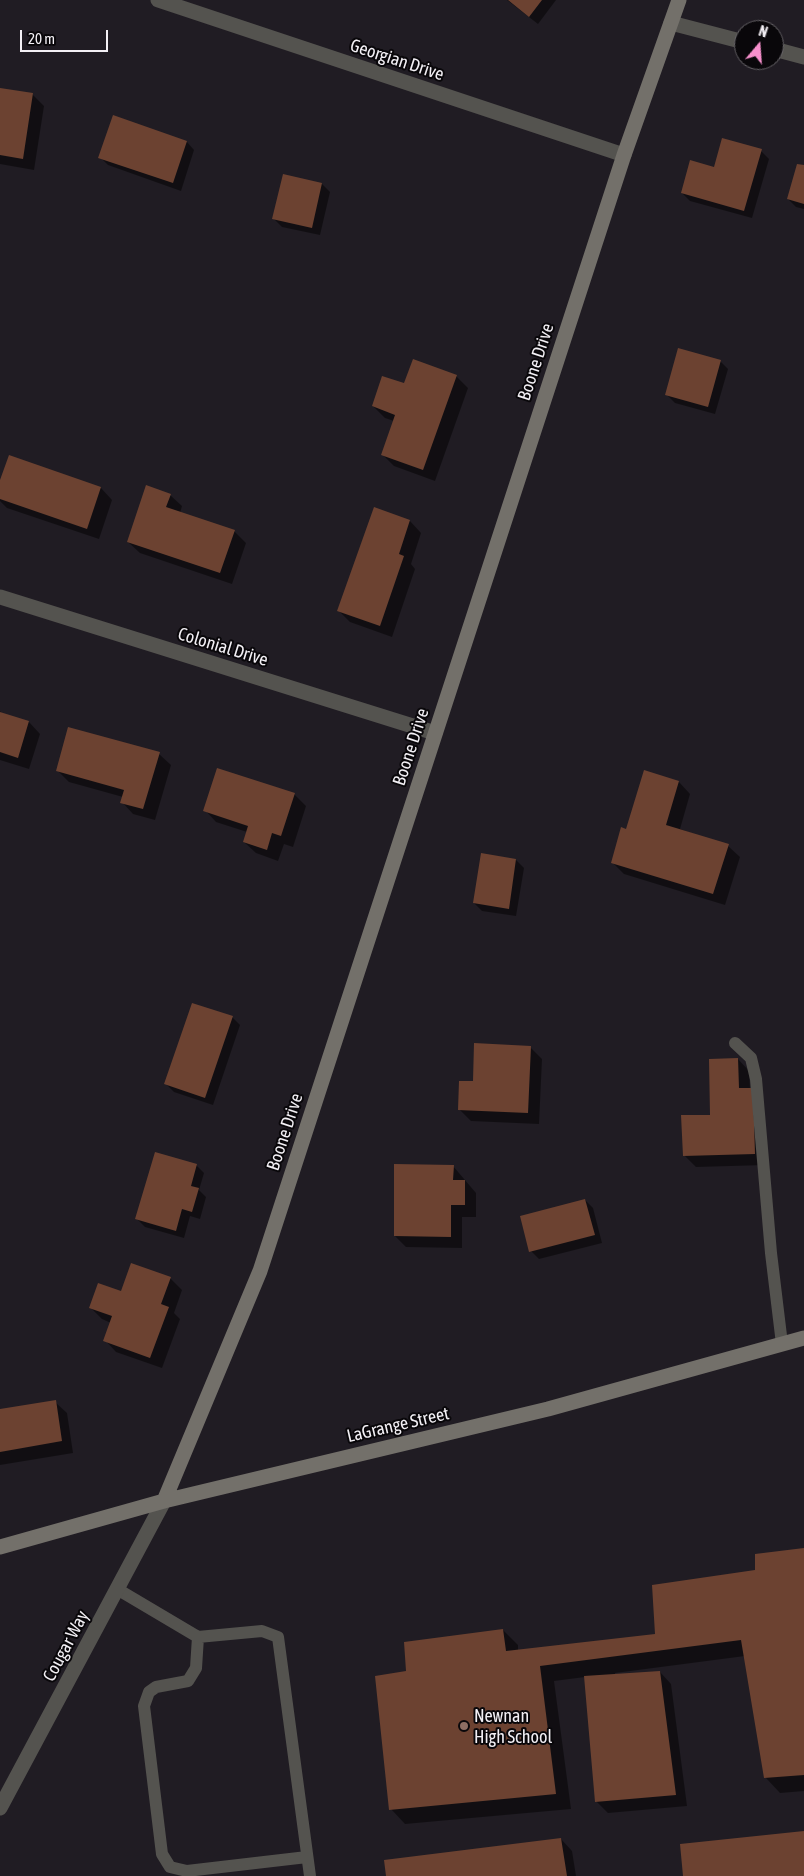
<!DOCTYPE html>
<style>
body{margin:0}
#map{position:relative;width:804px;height:1876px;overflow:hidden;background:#201c23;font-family:"Asap Condensed",sans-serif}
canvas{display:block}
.north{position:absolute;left:734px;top:20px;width:50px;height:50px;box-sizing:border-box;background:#09070a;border:1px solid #676468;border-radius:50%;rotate:18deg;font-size:14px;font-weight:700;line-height:20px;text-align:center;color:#f3f0f5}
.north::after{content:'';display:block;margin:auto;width:18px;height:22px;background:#f790cd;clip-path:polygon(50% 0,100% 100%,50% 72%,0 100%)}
.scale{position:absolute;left:20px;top:30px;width:88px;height:22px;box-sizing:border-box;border:2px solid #f3f0f5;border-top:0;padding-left:6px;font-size:15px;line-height:18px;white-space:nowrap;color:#f3f0f5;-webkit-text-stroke:4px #09070a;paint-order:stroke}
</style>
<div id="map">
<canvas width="804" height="1876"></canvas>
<div class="north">N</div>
<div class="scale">20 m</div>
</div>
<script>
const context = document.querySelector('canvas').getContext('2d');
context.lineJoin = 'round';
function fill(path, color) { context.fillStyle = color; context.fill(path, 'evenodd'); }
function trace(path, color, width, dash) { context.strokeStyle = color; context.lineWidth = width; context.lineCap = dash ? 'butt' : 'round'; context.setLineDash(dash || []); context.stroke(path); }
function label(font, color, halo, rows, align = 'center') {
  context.font = font + ' "Asap Condensed",sans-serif'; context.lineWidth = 4; context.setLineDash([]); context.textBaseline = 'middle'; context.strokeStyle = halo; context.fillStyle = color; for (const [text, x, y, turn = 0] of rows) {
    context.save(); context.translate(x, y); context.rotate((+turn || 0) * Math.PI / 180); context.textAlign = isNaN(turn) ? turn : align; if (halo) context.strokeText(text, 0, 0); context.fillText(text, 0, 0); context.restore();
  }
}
fill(new Path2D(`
 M507,0H556L538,24Z
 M0,89L32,94L44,106L34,170L0,164Z
 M187,142L194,150L181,191L108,165L100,157Z
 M761,151L769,159L752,218L690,201L682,193L714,168Z
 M804,167V209L796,207L788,199Z
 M284,175L322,184L330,192L320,235L282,227L274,219Z
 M720,361L728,369L715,414L675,403L667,395Z
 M456,376L468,388L435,481L394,466L383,455L394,421L385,418L373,406L405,385Z
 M9,457L101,488L112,500L99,539L7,508L0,501V484Z
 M170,495L182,506L180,513L234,531L246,543L232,584L140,553L128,542Z
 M374,509L410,521L421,533L411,564L415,569L392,637L350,622L338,610Z
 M0,711L3,715L29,722L40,734L29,769L0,760Z
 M159,754L171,765L155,820L133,814L122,802L123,797L69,782L57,770Z
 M645,772L679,782L690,794L680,829L728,846L740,857L725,905L624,874L612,862L627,830Z
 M294,794L306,806L293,847L284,844L278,861L256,853L244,842L247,832L216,822L205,810Z
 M482,855L516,860L524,868L516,916L482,911L474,903Z
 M232,1017L240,1025L213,1105L174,1092L166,1084Z
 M530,1047L542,1059L539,1124L471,1121L459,1109L474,1082Z
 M738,1059L749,1071L750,1089H752L764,1101L766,1165L696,1167L684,1155L712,1116Z
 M196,1165L204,1173L199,1190L206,1197L200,1219L190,1216L184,1238L145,1227L137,1219Z
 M453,1166L476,1193V1217H462V1248L406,1247L395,1236Z
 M585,1200L593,1208L602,1243L539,1259L531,1251Z
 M170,1278L182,1290L174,1313L180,1319L162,1368L116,1352L105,1340L111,1323L102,1319L91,1308L121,1292Z
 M55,1402L67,1413L73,1453L0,1465V1411Z
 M804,1549V1791L780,1793L766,1778L745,1656L615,1673V1675L660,1672L671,1684L687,1806L608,1813L596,1801L585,1677L554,1681L571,1809L405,1824L391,1809L407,1672L503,1630L518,1645V1651L656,1635L756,1571Z
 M561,1839L572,1851L576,1876H387Z`), '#0007');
fill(new Path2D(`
 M508,0H542L529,17Z
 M0,88L33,93L23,159L0,155Z
 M113,115L187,141L173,183L98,158Z
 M722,138L762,149L744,211L681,193L690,160L714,167Z
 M797,164L804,165V204L787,199Z
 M283,174L322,183L312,228L272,219Z
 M678,348L721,360L708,407L665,395Z
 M413,359L457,375L423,470L381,455L395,415L372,406L382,376L404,383Z
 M9,455L101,487L87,529L0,499V480Z
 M146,485L171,494L166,507L235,530L220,573L127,542Z
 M374,507L410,520L399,554L404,556L380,626L337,611Z
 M0,712L29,721L18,758L0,752Z
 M68,727L160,752L143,809L120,803L124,790L56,771Z
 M217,768L295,793L281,836L272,833L267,850L243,842L248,826L203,811Z
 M644,770L679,781L666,825L729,844L713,894L611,863L621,827L626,829Z
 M481,853L516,859L509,909L473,903Z
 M192,1003L233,1016L205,1098L164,1084Z
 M474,1043L531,1046L528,1113L458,1110L459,1081H473Z
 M738,1058L739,1088H753L755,1154L683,1156L681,1115H710L709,1059Z
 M155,1152L197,1164L191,1186L199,1188L192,1212L182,1209L176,1231L135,1219Z
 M394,1164L454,1165L453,1180H465V1205H451V1237L394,1236Z
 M585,1199L595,1235L529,1252L520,1216Z
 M131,1263L171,1277L161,1304L169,1307L150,1358L103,1341L112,1316L89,1308L98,1283L121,1291Z
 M56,1400L62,1441L0,1452V1409Z
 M804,1548V1775L764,1778L741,1640L540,1666L556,1794L389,1810L375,1676L406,1671L404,1642L503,1629L506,1651L655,1634L652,1585L755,1570V1554Z
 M660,1671L676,1795L595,1802L584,1676Z
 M804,1831V1876H683L680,1844Z
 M561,1838L567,1876H386L384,1860Z`), '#6c4231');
trace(new Path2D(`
 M735,1043L751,1058L756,1079L771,1253L782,1344
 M117,1589L198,1637L262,1631L278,1637L310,1876
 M198,1637L196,1668L188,1681L156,1687L149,1692L144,1706L162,1854L170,1867L187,1871L307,1857`), '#54534f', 12);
trace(new Path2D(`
 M158,0L624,155
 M671,23L744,42
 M774,49L804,57
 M0,597L435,733
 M0,1808L164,1501`), '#54534f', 15);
trace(new Path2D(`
 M164,1501L260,1271L624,155L679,0
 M0,1547L164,1501L548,1409L804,1338`), '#73706a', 15);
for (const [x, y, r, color] of [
 [464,1726,5,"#8d6e63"]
]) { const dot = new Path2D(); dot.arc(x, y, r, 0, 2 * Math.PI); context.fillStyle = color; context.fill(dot); trace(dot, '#09070a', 2); }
label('18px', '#f3f0f5', '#09070a', [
 ["Georgian Drive",397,60,18],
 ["Boone Drive",536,362,-72],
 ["Colonial Drive",223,647,17],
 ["Boone Drive",411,747,-72],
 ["Boone Drive",285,1132,-72],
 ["LaGrange Street",398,1425,-13],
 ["Cougar Way",66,1646,-62]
]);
label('18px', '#f3f0f5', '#09070a', [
 ["Newnan",474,1716],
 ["High School",474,1737]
], 'left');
</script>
